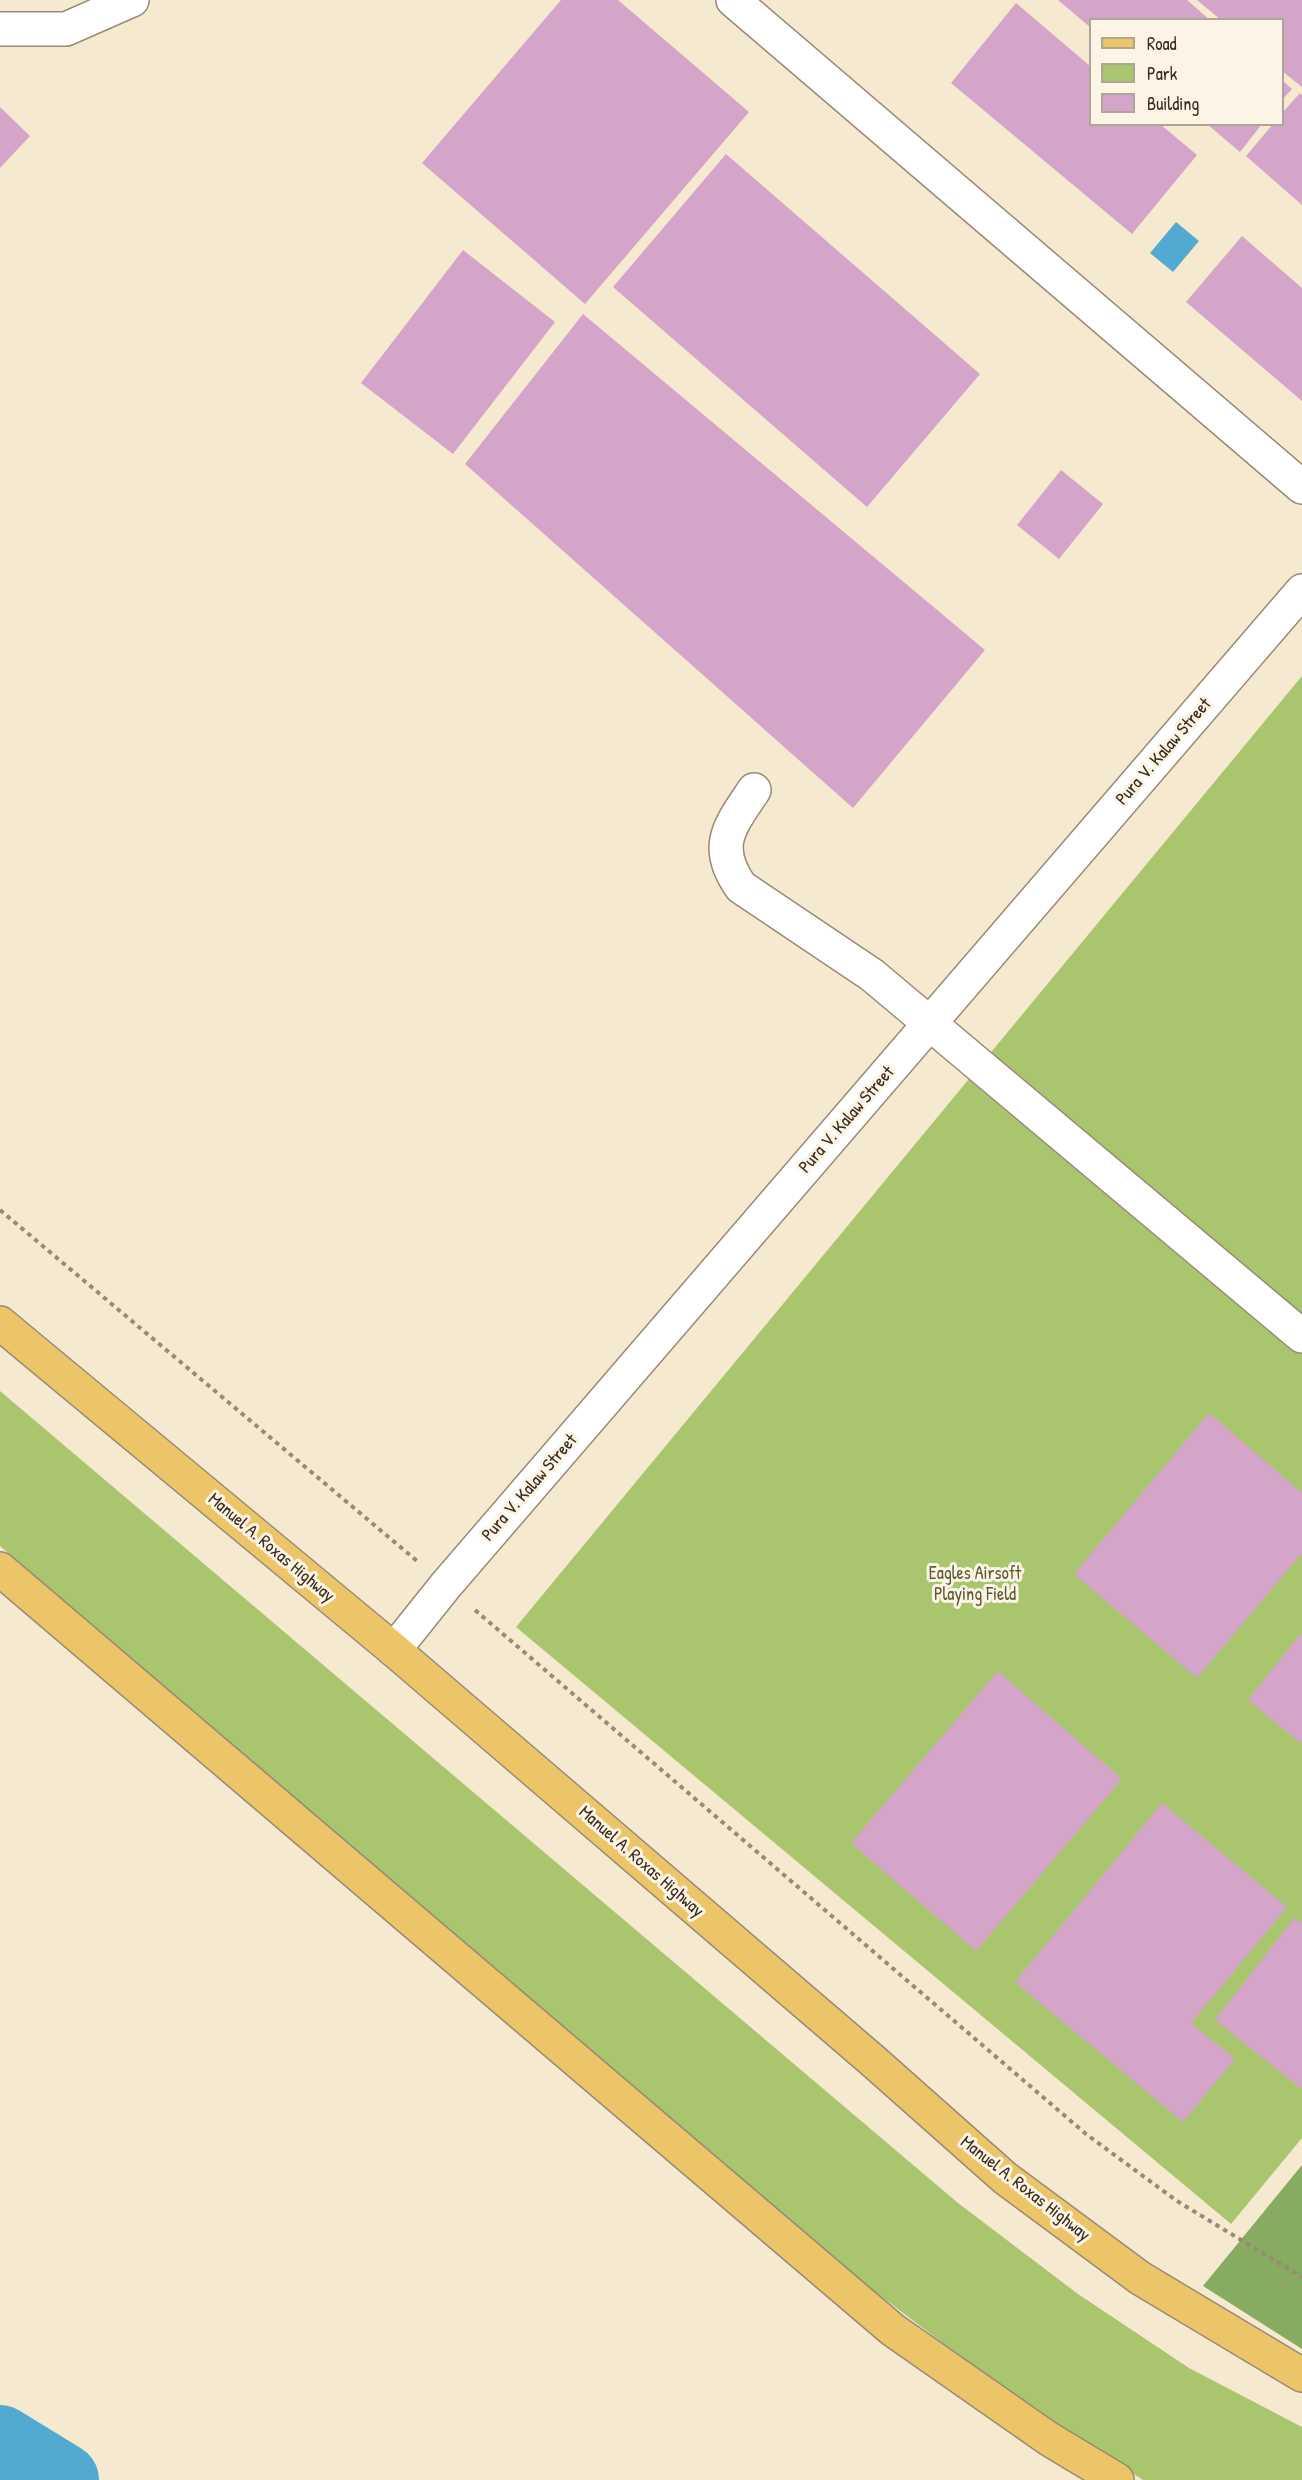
<!DOCTYPE html>
<style>
body{margin:0}
#map{position:relative;width:1302px;height:2480px;overflow:hidden;background:#f5e9cf;font-family:"Patrick Hand",sans-serif}
canvas{display:block}
.legend{position:absolute;left:1089px;top:18px;width:195px;height:108px;box-sizing:border-box;background:#fcf5e5;border:2px solid #afa495;margin:0;padding:8px 10px;list-style:none;font-size:18px;color:#3b2a1e}
.legend li{display:flex;align-items:center;gap:12px;height:30px}
.legend b{width:30px;border:2px solid #afa495}
</style>
<div id="map">
<canvas width="1302" height="2480"></canvas>
<ul class="legend">
<li><b style="height:8px;background:#edc569"></b>Road</li>
<li><b style="height:16px;background:#a9c66e"></b>Park</li>
<li><b style="height:16px;background:#d4a5c9"></b>Building</li>
</ul>
</div>
<script>
const context = document.querySelector('canvas').getContext('2d');
context.lineJoin = 'round';
function fill(path, color) { context.fillStyle = color; context.fill(path, 'evenodd'); }
function trace(path, color, width, dash) { context.strokeStyle = color; context.lineWidth = width; context.lineCap = dash ? 'butt' : 'round'; context.setLineDash(dash || []); context.stroke(path); }
function label(font, color, halo, rows, align = 'center') {
  context.font = font + ' "Patrick Hand",sans-serif'; context.lineWidth = 6; context.setLineDash([]); context.textBaseline = 'middle'; context.strokeStyle = halo; context.fillStyle = color; for (const [text, x, y, turn = 0] of rows) {
    context.save(); context.translate(x, y); context.rotate((+turn || 0) * Math.PI / 180); context.textAlign = isNaN(turn) ? turn : align; if (halo) context.strokeText(text, 0, 0); context.fillText(text, 0, 0); context.restore();
  }
}
fill(new Path2D(`
 M1302,676V2138L1231,2224L516,1627Z
 M0,1391L958,2203L1078,2294L1189,2368L1302,2427V2480H1143L1013,2396L870,2288L0,1546Z`), '#a9c66e');
fill(new Path2D(`
 M1302,2165V2349L1203,2286Z`), '#86ab61');
fill(new Path2D(`
 M1176,222L1199,241L1173,272L1150,253Z`), '#53aad0');
trace(new Path2D(`
 M0,2442L62,2480`), '#53aad0', 74);
fill(new Path2D(`
 M561,0H618L749,112L585,304L422,163Z
 M1058,0H1187L1210,20H1090V27Z
 M1197,0H1302V87L1282,71V20H1221Z
 M1016,3L1090,66V124H1160L1197,155L1132,234L951,83Z
 M1282,80L1292,89L1282,100Z
 M1300,93L1302,95V205L1246,156L1273,124H1282V113Z
 M0,107L30,136L0,168Z
 M1207,124H1262L1240,152Z
 M726,154L980,374L867,507L613,287Z
 M1242,236L1302,288V401L1186,302Z
 M463,250L555,322L453,454L361,383Z
 M583,314L985,650L853,808L465,464Z
 M1061,470L1103,504L1059,559L1017,525Z
 M1209,1413L1302,1493V1553L1197,1678L1074,1574Z
 M1302,1632V1744L1248,1700Z
 M998,1671L1122,1779L976,1951L851,1843Z
 M1162,1803L1287,1907L1191,2023L1235,2059L1183,2122L1015,1982Z
 M1295,1917L1302,1923V2089L1215,2020Z`), '#d4a5c9');
const minor = new Path2D(`
 M733,0L1302,487
 M0,29H66L132,0
 M754,790C730,826 712,846 741,887L872,975L1302,1336
 M394,1650L446,1585L1302,591`);
const major = new Path2D(`
 M0,1323L394,1650L872,2060L1005,2178L1140,2278L1302,2375
 M0,1569L893,2330L1049,2439L1117,2480`);
trace(minor, '#988a76', 36);
trace(major, '#988a76', 36);
trace(new Path2D(`
 M0,1210L417,1561
 M475,1610L1086,2134L1177,2201L1302,2277`), '#988a76', 4, [4.5, 4.5]);
trace(minor, '#fff', 33);
trace(major, '#edc569', 33);
label('18px', '#3b2a1e', '#fcf5e5', [
 ["Pura V. Kalaw Street",1164,752,-49],
 ["Pura V. Kalaw Street",847,1120,-49],
 ["Pura V. Kalaw Street",530,1488,-49],
 ["Manuel A. Roxas Highway",271,1548,40],
 ["Manuel A. Roxas Highway",641,1862,41],
 ["Manuel A. Roxas Highway",1025,2189,38]
]);
label('18px', '#5c5936', '#fcf5e5', [
 ["Eagles Airsoft",975,1574],
 ["Playing Field",975,1595]
]);
</script>
